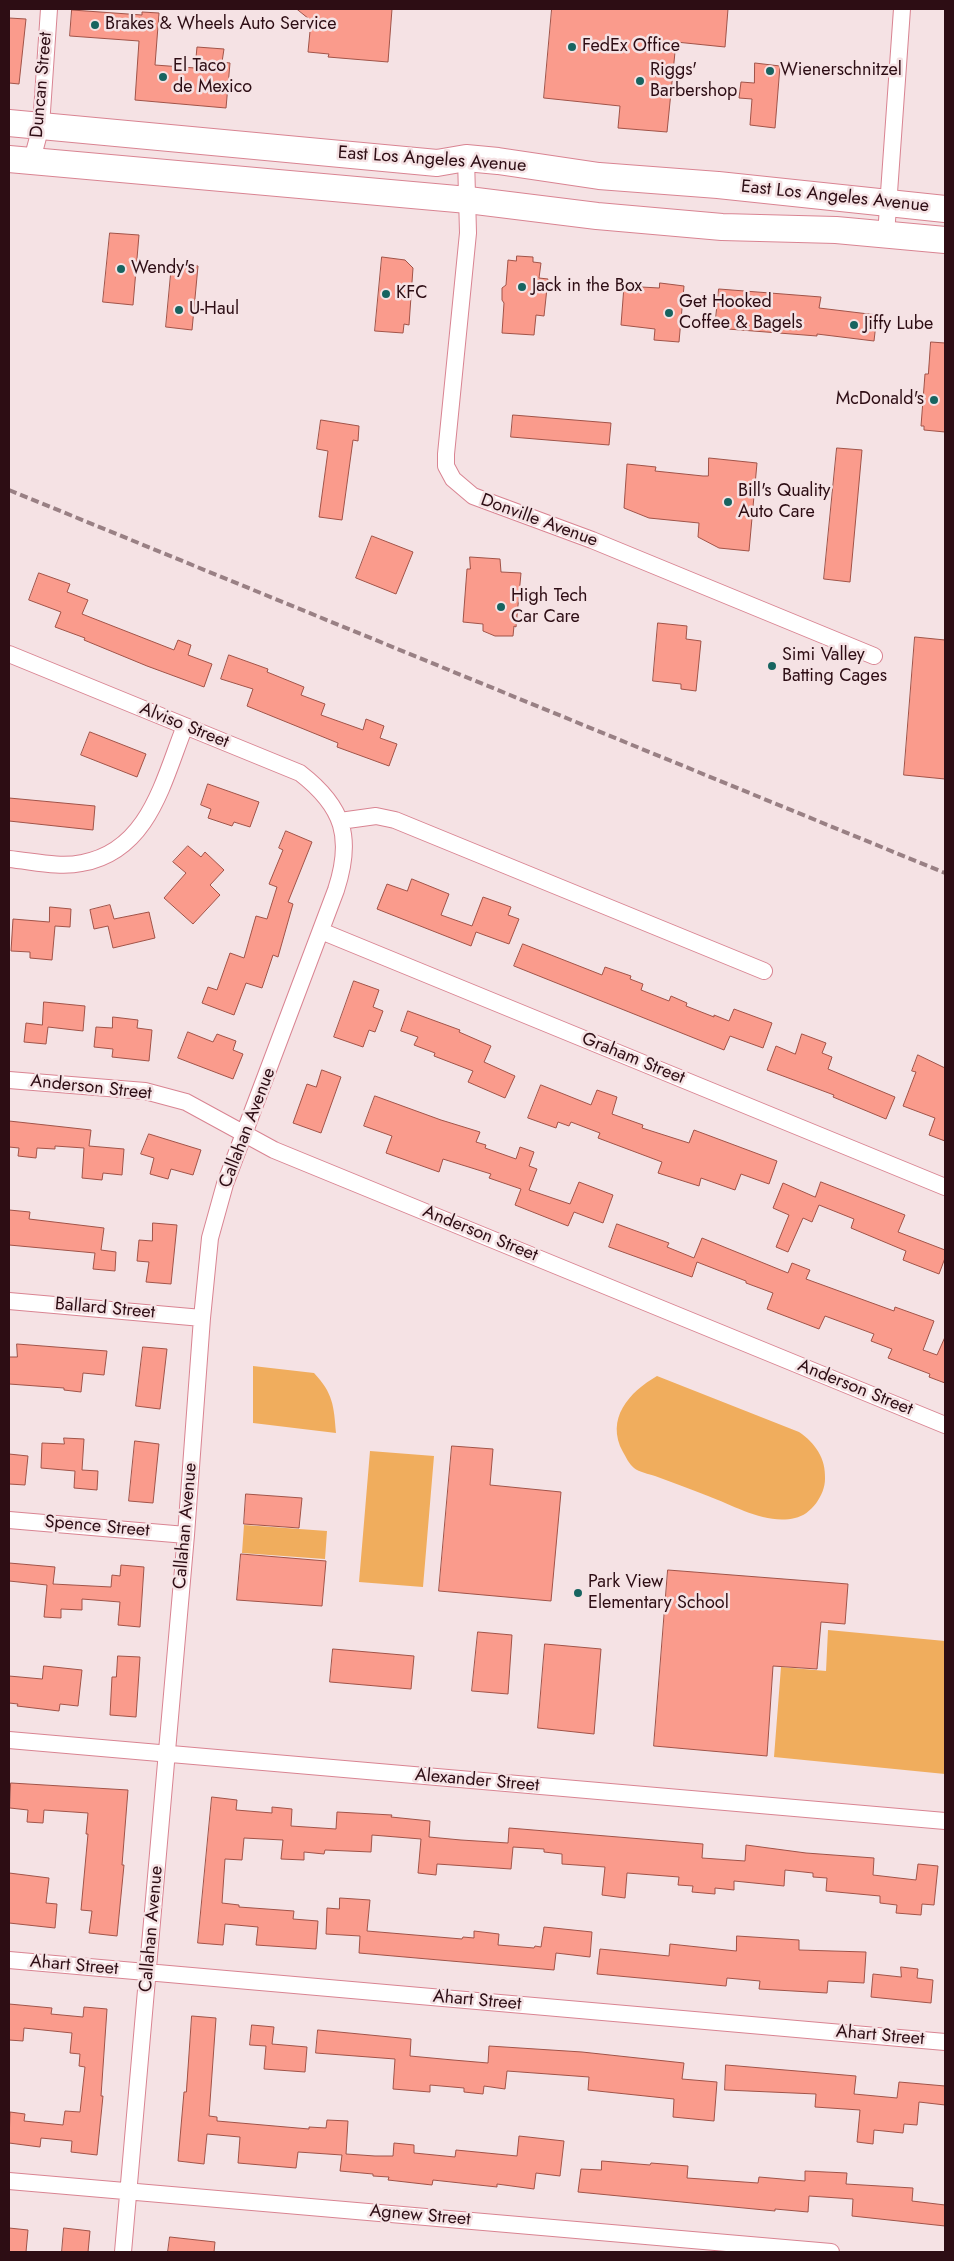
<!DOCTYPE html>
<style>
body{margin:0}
#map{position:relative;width:954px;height:2261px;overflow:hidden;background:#f5e2e4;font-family:Jost,sans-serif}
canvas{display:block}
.frame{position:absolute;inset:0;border:10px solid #2d0d14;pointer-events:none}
</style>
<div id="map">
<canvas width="954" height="2261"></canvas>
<div class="frame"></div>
</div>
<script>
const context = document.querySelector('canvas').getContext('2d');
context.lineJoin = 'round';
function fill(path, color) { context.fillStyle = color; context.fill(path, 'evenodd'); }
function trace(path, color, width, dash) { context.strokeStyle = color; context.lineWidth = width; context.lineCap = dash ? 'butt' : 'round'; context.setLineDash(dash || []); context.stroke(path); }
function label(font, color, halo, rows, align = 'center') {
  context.font = font + ' Jost,sans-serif'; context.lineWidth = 5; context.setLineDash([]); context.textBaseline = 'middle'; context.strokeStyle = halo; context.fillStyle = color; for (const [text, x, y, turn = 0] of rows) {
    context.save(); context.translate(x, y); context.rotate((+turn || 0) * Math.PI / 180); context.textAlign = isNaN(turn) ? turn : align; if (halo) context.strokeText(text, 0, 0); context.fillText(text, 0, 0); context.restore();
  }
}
fill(new Path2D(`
 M253,1366L314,1373C333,1393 334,1406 336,1433L253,1423Z
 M657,1376L799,1432C815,1443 826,1458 825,1479C825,1495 811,1515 795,1518C766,1525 735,1506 708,1496C691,1489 673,1483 655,1476C649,1474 639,1472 634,1468C629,1464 626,1457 623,1452C605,1419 629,1392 657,1376Z
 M370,1451L434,1456L423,1587L359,1582Z
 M244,1525L327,1531L325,1559L242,1553Z
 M828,1630L945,1641V1774L774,1757L781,1667L826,1671Z`), '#f0ad5d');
const building = new Path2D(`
 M297,9H392L388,62L328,57L329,54L308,52L311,21Z
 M552,9H728L725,47L676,42L667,132L618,128L620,106L544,98Z
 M72,10L142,15V12L159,13L155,65L195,68L197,47L224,49L222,62L230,63L226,108L135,100L139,41L70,36Z
 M9,18L26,19L19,84L9,83Z
 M755,63L780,66L775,128L750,125L752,99L739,98L741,82L754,83Z
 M110,233L139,235L133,305L103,302Z
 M517,256L533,257V262L541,263L539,278L548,279L544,316L536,315L534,335L502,333L504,303L502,300V288L506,285L508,260L516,261Z
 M382,257L405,260L413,268L409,325L404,324L403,333L375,331Z
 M172,263L198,266L192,330L166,327Z
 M660,283L684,286L679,342L654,340L655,329L621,325L624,286L659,288Z
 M719,289L821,297L819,308L877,315L874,341L817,334V336L715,328Z
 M931,342L945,343V432L924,430V426H921L925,374H928Z
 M513,415L611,423L609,445L511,437Z
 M321,420L359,426L358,441L353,440L342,520L319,517L328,451L317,449Z
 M837,448L862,450L850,582L824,579Z
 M709,458L757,463L749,551L719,548L698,537L699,523L649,518L624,508L627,464L656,467L655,471L703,476H708Z
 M372,536L413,552L396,594L356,578Z
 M470,557L500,559L501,572L521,573L516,627L514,626L513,636H495L483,631V624L463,622L467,569H470Z
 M39,573L70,584L67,592L88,600L82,614L174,650L178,640L191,645L188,655L212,664L204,687L147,666L84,640L85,638L55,627L61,612L29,600Z
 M658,623L687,626L686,639L701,641L696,691L681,689V684L653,681Z
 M915,637L945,640V779L904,775Z
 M229,655L268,669L267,672L304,687L301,695L325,704L321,715L363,730L366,719L384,726L380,738L397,744L389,766L337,747L338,743L247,706L253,689L221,679Z
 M90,732L146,754L137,777L81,755Z
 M208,784L259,802L250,827L234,822L232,826L208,818L211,809L201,805Z
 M9,798L95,806L93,830L9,821Z
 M286,831L312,842L288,902L293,904L278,957L273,955L262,988L246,983L234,1015L202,1003L208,987L217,990L230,953L244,958L256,916L267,919L277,887L269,884L283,850L279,848Z
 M188,846L201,857L205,852L224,870L210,885L220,895L193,924L164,898L186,873L173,862Z
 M412,879L449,894L441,915L472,926L483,897L511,907L508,915L519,919L509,944L476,932L471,946L377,909L387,884L407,891Z
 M110,905L114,919L149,912L155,938L113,948L108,926L94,929L90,910Z
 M50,907L71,909L70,927L55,926L52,960L30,958V952L11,951L13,919L49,922Z
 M523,944L602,975L605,967L631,976L630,979L643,984L641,990L669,1001L671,996L687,1003L686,1006L714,1017V1015L729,1021L734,1009L772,1023L763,1048L730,1036L724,1050L514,966Z
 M354,981L379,990L373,1007L383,1011L375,1032L369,1030L363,1047L334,1037Z
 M44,1002L85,1006L83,1031L48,1027L46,1044L24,1042L26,1023L42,1025Z
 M408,1011L460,1030L459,1032L491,1046L484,1062L515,1076L505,1098L468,1082L473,1071L434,1056L435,1053L414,1045L418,1037L401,1031Z
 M113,1017L138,1020L137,1028L152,1030L149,1061L112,1057L113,1049L94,1047L96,1027L112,1028Z
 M188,1032L213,1042L217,1034L236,1041L233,1050L243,1054L233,1079L178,1058Z
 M802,1034L826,1043L822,1053L832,1057L828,1069L895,1097L886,1119L833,1097L834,1095L767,1070L776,1046L795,1054Z
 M918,1055L945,1068V1141L929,1135L935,1118L903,1106L916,1072L912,1071Z
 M322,1070L341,1077L321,1133L293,1123L307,1084L316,1087Z
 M541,1085L591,1105L597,1090L617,1097L612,1114L643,1125L642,1128L689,1143L694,1130L777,1161L769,1184L741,1174L735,1190L701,1178L699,1186L658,1173L662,1162L598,1138L600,1133L571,1122L569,1126L558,1122L556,1128L528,1118Z
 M375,1096L441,1120L480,1132L476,1142L486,1145L485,1148L516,1159L520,1147L534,1152L529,1166L537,1169L529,1190L570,1204L579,1182L613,1195L603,1223L574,1212L568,1226L515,1205L521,1189L489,1178L491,1174L443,1159L439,1172L386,1153L392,1136L364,1126Z
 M9,1121L91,1130L89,1146L124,1149L122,1175L103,1173L102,1180L82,1178L84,1148L55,1146V1149L37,1148L36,1158L18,1156L19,1148L9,1147Z
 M149,1134L201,1150L193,1175L171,1169L168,1179L150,1174L154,1158L141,1154Z
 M821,1182L905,1215L898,1232L945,1250V1258L939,1274L903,1260L906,1251L851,1228L854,1219L819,1205L812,1222L803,1218L788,1252L776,1247L789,1215L773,1208L783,1183L815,1197Z
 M9,1210L30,1212L29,1219L104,1228L101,1250L116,1252L115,1271L93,1269L95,1253L9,1245Z
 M153,1223L177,1225L171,1284L146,1282L149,1262L137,1261L139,1240L152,1241Z
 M617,1224L669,1243L667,1247L694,1258L702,1238L788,1273L792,1263L810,1270L806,1279L894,1311L895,1307L934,1321L923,1350L937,1355L945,1337V1383L929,1377L930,1374L888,1358L892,1349L871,1341L874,1334L825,1316L819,1329L767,1309L773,1293L746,1283V1281L697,1262L692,1277L609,1247Z
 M17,1344L107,1351L104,1375L83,1373L81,1392L64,1390V1388L9,1384V1357H17Z
 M143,1347L167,1349L160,1409L136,1406Z
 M64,1438L84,1439L82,1470L98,1471L97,1490L74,1488L75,1471L41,1468L42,1443L64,1444Z
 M135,1441L159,1444L153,1503L129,1501Z
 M452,1446L493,1449L490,1485L561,1492L551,1601L439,1591Z
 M9,1454L28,1456L25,1485L9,1484Z
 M246,1494L302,1498L299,1528L244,1524Z
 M241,1554L326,1561L322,1606L237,1600Z
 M9,1563L55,1567L53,1584L111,1587L112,1575L120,1576L121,1565L144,1567L140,1627L118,1625L120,1602L82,1599V1610L61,1609V1618L44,1617L47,1585L9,1581Z
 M668,1570L848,1584L845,1624L821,1622L817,1669L773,1666L767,1756L654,1746Z
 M478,1632L512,1635L508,1694L472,1691Z
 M545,1644L601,1649L594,1734L538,1728Z
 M333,1649L414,1656L411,1689L330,1682Z
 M118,1656L140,1657L136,1717L110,1715L112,1677H116Z
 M44,1666L82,1670L78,1706L60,1704L59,1711L17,1706L18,1704L9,1703V1676L42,1679Z
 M11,1783L128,1790L122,1865H124L117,1936L89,1933L92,1911L81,1910L88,1834H86L88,1813L44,1810L43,1823L27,1822L28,1810L10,1808Z
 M212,1797L237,1800L236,1810L272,1813V1807L292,1809L291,1826L336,1829L337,1812L392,1815L391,1817L430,1821L429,1837L461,1840L508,1843L509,1828L703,1844L702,1858L745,1861L746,1845L806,1853L874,1858L873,1875L916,1880L918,1864L938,1866L934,1905L922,1904L921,1915L896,1913L897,1905L880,1903V1896L826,1891L827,1878L813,1877V1873L785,1870L784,1886L734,1881V1890L715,1888V1894L692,1892L693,1886L678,1885L679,1877L627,1873L625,1898L602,1895L605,1867L562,1864V1854L544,1852V1849L513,1847L511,1869L437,1864L436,1875L418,1873L421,1839L372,1835L371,1852L325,1850L324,1854L304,1852V1860L281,1859L283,1840L244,1838L242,1860L225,1859L222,1903L239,1905V1907L294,1911L293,1919L318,1921L316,1949L256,1945L258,1927L225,1924L223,1945L198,1943Z
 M9,1873L49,1878L46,1903L57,1904L55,1928L9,1923Z
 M340,1898L370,1900L367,1931L462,1939L463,1937L474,1938V1931L499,1934L498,1945L534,1948L535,1946L541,1947L544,1927L592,1932L590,1957L556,1953L554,1970L359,1953L360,1936L326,1934L327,1908L339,1909Z
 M737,1936L799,1940V1950L866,1952L864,1983L828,1981L827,1993L759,1989L760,1981L727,1978L726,1986L597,1974L600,1949L669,1956L670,1944L736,1951Z
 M901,1967L918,1969L917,1978L933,1980L931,2003L871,1997L873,1974L901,1977Z
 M9,2004L52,2008L51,2014L83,2017L84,2007L107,2009L101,2096H103L97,2155L71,2152L72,2141L41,2138L40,2147L9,2143L10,2112L25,2114L24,2121L63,2125L65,2111L80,2112L85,2067L79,2066L80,2054L70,2053L72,2033L24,2028L23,2041L9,2040Z
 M192,2016L216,2018L209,2116L217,2117V2121L309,2129V2127L326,2128L327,2120L348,2121L346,2154L375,2156H393L394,2143L414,2145V2153L455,2157L456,2150L517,2156L519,2136L564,2141L560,2176L536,2173L534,2189L497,2184V2187L433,2180L432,2185L388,2180L389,2177L373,2176V2174L340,2171L342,2155L298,2152L296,2168L238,2163L240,2137L207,2134L204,2164L178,2161L184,2092H186Z
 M252,2025L274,2027L272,2044L307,2047L305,2072L264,2069L266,2046L250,2045Z
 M318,2030L411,2039L410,2056L453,2060L488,2063L489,2046L582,2052L684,2063L682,2079L717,2082L714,2121L673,2117L674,2099L588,2090L589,2077L507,2071L505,2089L484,2086L483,2094L464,2092V2088L430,2085V2092L393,2089L395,2059L316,2053Z
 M726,2065L856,2076L854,2094L897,2098L899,2082L945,2086V2105L919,2102L917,2125L904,2124L903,2133L874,2130L873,2144L857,2142L860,2110L815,2107L816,2094L725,2090Z
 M602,2161L650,2165L651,2163L688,2166L687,2178L758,2183L759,2177L805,2181V2171L847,2173L846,2184L913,2188L912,2201L945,2205V2226L852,2216L853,2199L809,2196L808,2212L775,2209V2211L578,2192L581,2169L601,2170Z
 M9,2228L28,2230L26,2252H9Z
 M64,2228L90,2231L88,2252H62Z
 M170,2237L215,2242L214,2252H168Z`);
fill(building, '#fa9b8c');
trace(building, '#a15348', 1);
const minor = new Path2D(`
 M466,158L468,233L446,454V466L453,479L473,496L592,540L874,656
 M32,160L41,126L49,9
 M886,235L902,9
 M9,654L300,773C344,807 353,838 336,890L225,1184L210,1238L202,1318L186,1535L123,2252
 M340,821L376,816L395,820L764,971
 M9,859C32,861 59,868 82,863C149,851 163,781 185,726
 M321,931L945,1187
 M9,1080L145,1091L186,1102L274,1150L945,1425
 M9,1301L202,1318
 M9,1520L186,1535
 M9,1740L945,1821
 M9,1960L945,2042
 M9,2181L831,2252`);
const primary = new Path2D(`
 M9,123L437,163L466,158L498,161L599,176L718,185L945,209
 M9,159L468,200L597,216L722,227L836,230L945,240`);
trace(minor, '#d98492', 18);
trace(primary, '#d98492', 28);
trace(minor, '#fff', 16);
trace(primary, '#fff', 26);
trace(new Path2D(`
 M9,490L945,873`), '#998084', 4, [8, 4]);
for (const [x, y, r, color] of [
 [95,25,5,"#176460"],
 [572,47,5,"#176460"],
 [770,71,5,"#176460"],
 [163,77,5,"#176460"],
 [640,81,5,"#176460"],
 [121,269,5,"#176460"],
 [522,287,5,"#176460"],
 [386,294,5,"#176460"],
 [179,310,5,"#176460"],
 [669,313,5,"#176460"],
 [854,325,5,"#176460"],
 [934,400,5,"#176460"],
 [728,502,5,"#176460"],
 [501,607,5,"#176460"],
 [772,666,5,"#176460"],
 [578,1593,5,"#176460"]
]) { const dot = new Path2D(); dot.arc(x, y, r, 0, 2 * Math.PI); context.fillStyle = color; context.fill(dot); trace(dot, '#f5e2e4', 2); }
label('18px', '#2d0d14', '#f5e2e4', [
 ["Brakes & Wheels Auto Service",105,25],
 ["FedEx Office",582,47],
 ["El Taco",173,67],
 ["de Mexico",173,88],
 ["Riggs'",650,71],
 ["Barbershop",650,92],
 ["Wienerschnitzel",780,71],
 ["Wendy's",131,269],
 ["Jack in the Box",532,287],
 ["KFC",396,294],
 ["Get Hooked",679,303],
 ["Coffee & Bagels",679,324],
 ["U-Haul",189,310],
 ["Jiffy Lube",864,325],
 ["McDonald's",924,400,"right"],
 ["Bill's Quality",738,492],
 ["Auto Care",738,513],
 ["High Tech",511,597],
 ["Car Care",511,618],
 ["Simi Valley",782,656],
 ["Batting Cages",782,677],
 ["Park View",588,1583],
 ["Elementary School",588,1604]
], 'left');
label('18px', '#2d0d14', '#f5e2e4', [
 ["Duncan Street",42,85,-85],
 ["East Los Angeles Avenue",432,160,4],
 ["East Los Angeles Avenue",835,197,6],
 ["Donville Avenue",539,521,20],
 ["Alviso Street",184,726,22],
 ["Graham Street",633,1059,22],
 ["Anderson Street",91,1088,6],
 ["Callahan Avenue",248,1128,-69],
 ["Anderson Street",480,1234,22],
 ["Ballard Street",105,1309,5],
 ["Anderson Street",855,1388,22],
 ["Callahan Avenue",186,1526,-85],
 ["Spence Street",97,1527,5],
 ["Alexander Street",477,1781,5],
 ["Callahan Avenue",152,1929,-85],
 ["Ahart Street",74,1966,5],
 ["Ahart Street",477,2001,5],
 ["Ahart Street",880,2036,5],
 ["Agnew Street",420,2216,5]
]);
</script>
